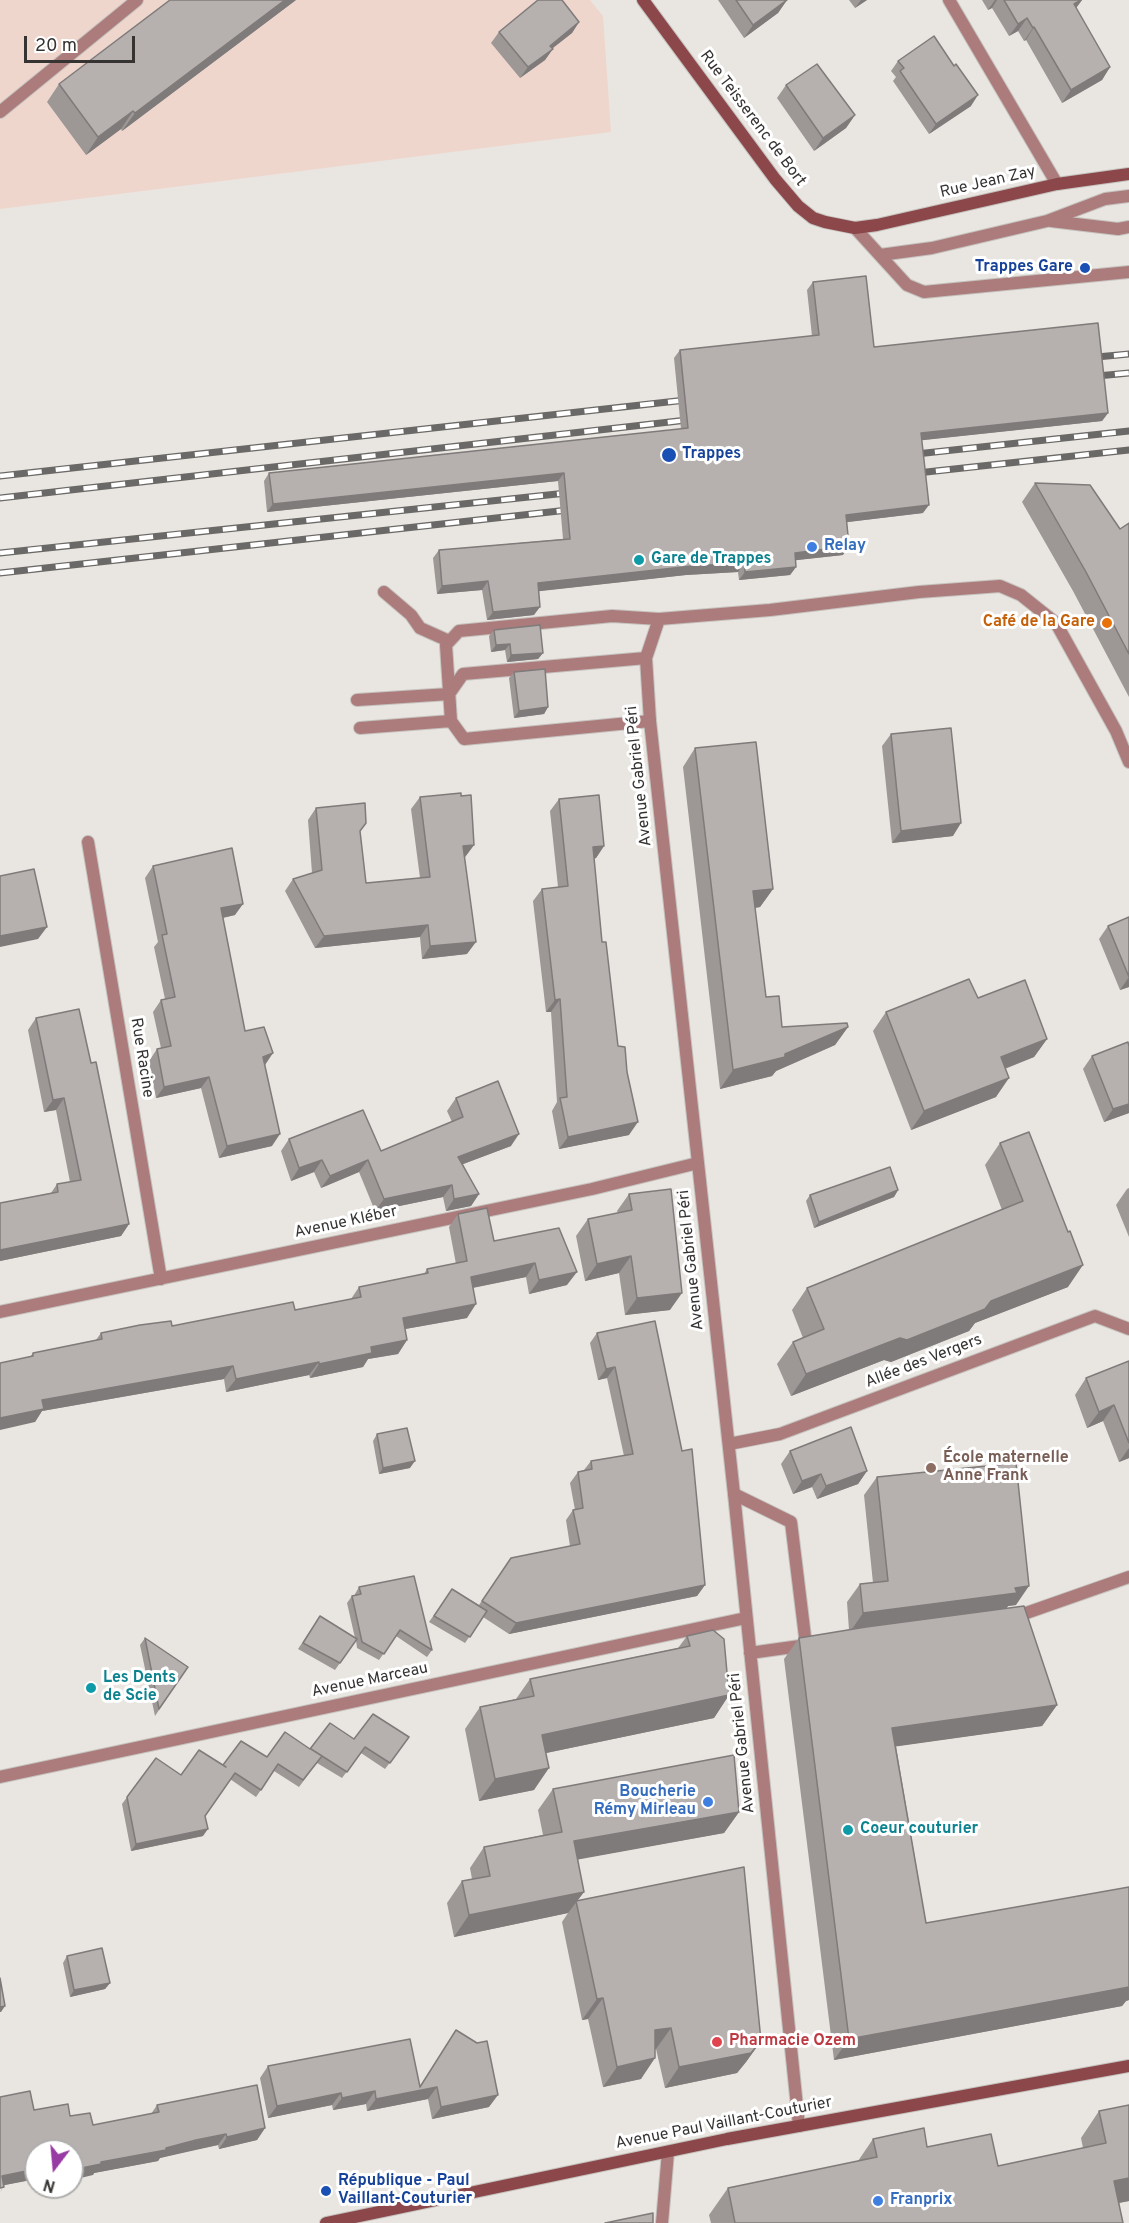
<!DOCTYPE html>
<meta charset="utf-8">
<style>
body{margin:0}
#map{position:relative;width:1129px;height:2223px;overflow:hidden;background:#e9e6e1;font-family:Overpass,sans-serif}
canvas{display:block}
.north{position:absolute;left:24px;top:2139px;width:60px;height:60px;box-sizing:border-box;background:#fff;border:2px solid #afaead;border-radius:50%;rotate:196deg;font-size:16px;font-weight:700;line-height:24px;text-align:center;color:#363433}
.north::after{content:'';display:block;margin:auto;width:21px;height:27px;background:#973aa3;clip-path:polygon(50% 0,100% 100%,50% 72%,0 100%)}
.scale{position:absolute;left:24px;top:36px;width:111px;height:27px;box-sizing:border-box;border:3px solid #363433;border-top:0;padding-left:8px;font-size:18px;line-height:21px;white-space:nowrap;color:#363433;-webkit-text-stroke:4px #fff;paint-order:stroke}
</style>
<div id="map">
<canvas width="1129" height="2223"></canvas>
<div class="north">N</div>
<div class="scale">20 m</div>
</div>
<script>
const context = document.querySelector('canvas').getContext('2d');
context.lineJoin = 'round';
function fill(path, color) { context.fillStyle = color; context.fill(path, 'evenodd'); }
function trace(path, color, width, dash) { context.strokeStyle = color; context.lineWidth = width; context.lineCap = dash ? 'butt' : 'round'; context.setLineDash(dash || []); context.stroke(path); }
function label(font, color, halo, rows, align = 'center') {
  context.font = font + ' Overpass,sans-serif'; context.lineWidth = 6; context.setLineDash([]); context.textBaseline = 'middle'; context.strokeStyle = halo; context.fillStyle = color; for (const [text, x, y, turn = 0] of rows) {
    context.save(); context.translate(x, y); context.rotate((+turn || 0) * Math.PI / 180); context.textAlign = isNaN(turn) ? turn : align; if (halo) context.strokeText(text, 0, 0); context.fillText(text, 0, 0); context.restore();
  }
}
fill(new Path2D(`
 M0,0H590L603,16L611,132L0,209Z`), '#efd6cd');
const lane = new Path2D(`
 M0,112L137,0
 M1051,221L1118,229L1129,227
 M855,228L907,285L924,292L1129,272
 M880,255L932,248L1047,221L1105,199L1129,196
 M384,592L411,615L420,628L449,641
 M449,694L463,674L646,658
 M357,700L449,694
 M650,721L464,739L451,721L446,645L459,631L612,616L659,619
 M360,728L451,721
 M734,1494L791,1522L806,1645
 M662,2223L668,2152`);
const street = new Path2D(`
 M949,0L1057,184
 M88,842L161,1279
 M0,1312L592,1189L698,1163
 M729,1444L780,1434L1095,1316L1129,1329
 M1012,1618L1129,1577
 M750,1653L807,1645
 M0,1777L746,1618
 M799,2126L734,1494L650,721L646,658L659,619L770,610L919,592L1000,586L1021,595L1056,623L1116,731L1129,762`);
const secondary = new Path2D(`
 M643,0L775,179L798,206L813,218L825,222L855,228L877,225L1057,184L1129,174
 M326,2223L727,2139L1129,2066`);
trace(lane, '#c5c2be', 14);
trace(street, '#c5c2be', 14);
trace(secondary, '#c5c2be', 14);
trace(lane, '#ac7b7b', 12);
trace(street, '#ac7b7b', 12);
trace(secondary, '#8b4749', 12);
const rail = new Path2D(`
 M1086,358L1129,354
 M1087,377L1129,373
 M907,455L1129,431
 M908,474L1129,450
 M0,476L695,399
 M0,498L696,419
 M0,553L576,492
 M0,573L577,509`);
trace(rail, '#6b6967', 7);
trace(rail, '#fff', 4.5, [14]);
fill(new Path2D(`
 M296,0L122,131L121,129L86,155L47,102L59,84Z
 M718,0H787L778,13L744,38Z
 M849,0H867L855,8Z
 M982,0H1082L1076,8L1110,67L1102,80L1062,103L1026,40L1024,41L1018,31L1009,36L992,8L988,10Z
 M579,22L572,33L553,48L545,60L520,78L491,43L499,32Z
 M898,61L971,106L929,134L893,81L896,77L891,71Z
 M786,85L855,115L846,128L814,151L777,98Z
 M813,282L874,347L1108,413L1102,421L922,440L923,513L847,522L843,555L796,560V567L790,575L739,580L738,572L686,575L538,591L534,615L487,620L482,590L437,594L433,558L439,550L563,539L558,481L267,512L264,481L269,473L681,429L674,358L680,350L812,336L807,290Z
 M1035,483L1120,529L1129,523V697L1073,591L1022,502Z
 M494,630L543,653L538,659L507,662L505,650L491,652L489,636Z
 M514,672L548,707L544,714L514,718L509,678Z
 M891,734L953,836L892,843L882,746Z
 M695,748L773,889L760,907L755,908L766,997L782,1027H848L835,1045L776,1071L772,1076L720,1089L683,767Z
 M420,797L474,845L465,857L467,954L422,959L420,937L315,948L285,891L293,879L312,873L308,820L316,808L360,831L366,883L420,878L411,809Z
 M559,799L604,846L596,858L594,859L602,942L629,1135L559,1149L552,1111L557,1102L551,1012H546L533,901L542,889L558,887L550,811Z
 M153,866L235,915L223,918L245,1031L265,1065L272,1146L219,1158L201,1088L156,1098L149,1061L157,1049L161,1048L153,1012L161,1000L165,999L154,947L158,942L145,878Z
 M1129,917V987L1120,990L1099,939L1108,926Z
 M978,998L1047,1039L1034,1057L1005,1069L996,1097L911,1130L873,1031L886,1012Z
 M36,1018L91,1063L129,1224L121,1236L0,1261V1203L51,1193L57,1184L70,1182L56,1110L44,1112L28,1030Z
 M1129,1046V1113L1104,1122L1083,1069L1092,1056Z
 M456,1098L511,1146L463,1164L479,1194L471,1206L446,1211L443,1197L375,1211L359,1172L321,1188L314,1172L291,1181L281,1151L289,1139L381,1151L452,1122L447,1111Z
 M1000,1143L1068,1287L975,1323L969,1331L891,1362L884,1360L791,1396L777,1364L793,1342L803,1338L792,1310L807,1288L1002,1210L985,1165Z
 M1129,1188V1237L1116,1205L1127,1189Z
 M898,1190L894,1197L814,1228L806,1201L810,1195Z
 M629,1194L670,1310L625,1315L619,1273L585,1281L576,1236L588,1219L618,1213L617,1211Z
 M458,1214L494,1241L559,1228L567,1285L529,1294L526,1277L473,1288L467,1318L405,1329L407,1340L398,1354L368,1359L363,1367L310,1378L309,1375L226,1392L224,1379L42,1411L35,1422L30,1357L33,1353L96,1340L101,1333L172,1326L295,1310L351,1299L359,1287L424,1274L427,1269L456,1264L449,1227Z
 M655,1321L705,1585L697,1596L509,1634L483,1617L465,1643L429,1622L452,1589L479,1605L511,1558L570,1546L566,1520L573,1510H575L570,1483L578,1472L584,1470L591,1461L624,1456L607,1378L598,1380L590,1343L597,1333Z
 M1129,1361V1458L1119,1462L1103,1421L1087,1428L1075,1395L1086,1378Z
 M377,1434L410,1468L379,1474L373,1441Z
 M790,1451L867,1471L858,1484L817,1499L812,1487L793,1494L781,1464Z
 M877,1477L1016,1605L1008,1606L1006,1609L1057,1705L1042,1726L896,1746L926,1923L1129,1887V2000L1126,2001L1122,2006L834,2060L784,1659L799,1638L849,1630L847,1602L860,1584L873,1583L864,1495Z
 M359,1587L432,1650L427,1657L396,1636L379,1660L357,1648L356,1640L335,1670L298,1649L320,1616L355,1638L347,1603L352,1596L355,1595V1594Z
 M687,1636L729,1695L714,1718L546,1753L534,1790L479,1801L465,1729L480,1707L516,1699L530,1679L678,1648Z
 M145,1638L188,1667L155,1716L140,1645Z
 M409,1737L385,1769L361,1753L342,1778L317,1763L299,1787L274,1771L256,1797L230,1779L205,1816L203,1836L131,1851L122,1804L156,1758L181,1775L223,1765L310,1749L354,1739Z
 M553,1789L739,1812L724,1833L577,1859L584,1892L577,1901L761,2041L746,2062L737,2073L665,2088L656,2049H655L641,2079L603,2087L588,2019L582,2020L562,1922L568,1913L454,1937L447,1903L462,1881L472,1879L470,1868L484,1847L543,1835L538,1810Z
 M67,1956L110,1983L105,1989L70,1997L63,1963Z
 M456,2030L489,2107L432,2119L428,2099L367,2111L366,2104L333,2110L332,2105L268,2118L260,2078L268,2066L420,2086Z
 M157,2105L265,2128L257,2140L219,2149L218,2145L188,2151L160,2158L158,2161L94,2173L93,2175L72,2151H36V2179L4,2185L0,2193L34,2110L70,2116L93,2125L151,2114Z
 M1129,2105V2201L1119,2203L1123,2223H711L709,2215L728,2188L858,2161L873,2139L927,2147L998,2166L1083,2148L1081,2138L1099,2111Z`), '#9d9796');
fill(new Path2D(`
 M285,0H296L122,131L135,113Z
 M787,0L778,13L744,38L753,25Z
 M861,0H867L855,8Z
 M995,0H997L992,8L988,10Z
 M1082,0L1073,12L1074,4Z
 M1027,18L1018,31L1009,36L1018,24Z
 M579,22L572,33L545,54L553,49L545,60L520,78L528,67L550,46Z
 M1034,27L1026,40L1024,41L1033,28Z
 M1110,67L1102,80L1062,103L1071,90Z
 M978,95L971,106L929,134L936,124Z
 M133,111L121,129L86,155L98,137Z
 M855,115L846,128L814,151L823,138Z
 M1108,413L1102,421L915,441L921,433Z
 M564,473L558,481L267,512L273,504Z
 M929,505L923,513L840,523L846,515Z
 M849,546L843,555L789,561L795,553Z
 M744,563L738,572L686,575L532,592L538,583L692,566Z
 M796,567L790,575L739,580L745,572Z
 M488,581L482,590L437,594L442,586Z
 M540,607L534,615L487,620L493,612Z
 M510,644L505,650L491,652L496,645Z
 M543,653L538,659L507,662L511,655Z
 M548,707L544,714L514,718L519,711Z
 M961,823L953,836L892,843L901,831Z
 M474,845L465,857L455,859L463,846Z
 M604,846L596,858L584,860L593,847Z
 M773,889L760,907L740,910L753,891Z
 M243,904L235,915L212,920L221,908Z
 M428,925L420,937L315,948L324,936Z
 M47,927L38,939L0,947V936Z
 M476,942L467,954L422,959L430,946Z
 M1129,977V987L1120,990Z
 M560,999L551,1012H546L555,1000Z
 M848,1027L835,1045L776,1071L772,1076L720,1089L733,1070L785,1054Z
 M1047,1039L1034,1057L988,1075L1001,1057Z
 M273,1053L265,1065L255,1069L263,1057Z
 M209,1077L201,1088L156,1098L164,1087Z
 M1009,1078L996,1097L911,1130L924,1111Z
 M64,1098L56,1110L44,1112L53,1100Z
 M1129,1104V1113L1104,1122L1113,1109Z
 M638,1122L629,1135L559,1149L568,1137Z
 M280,1134L272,1146L219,1158L227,1146Z
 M519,1134L511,1146L450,1169L458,1157Z
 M322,1160L314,1172L291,1181L299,1168Z
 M368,1160L359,1172L321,1188L330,1176Z
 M452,1185L443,1197L375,1211L384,1199Z
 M898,1190L894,1197L814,1228L819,1222Z
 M479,1194L471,1206L446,1211L454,1199Z
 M129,1224L121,1236L0,1261V1250Z
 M631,1256L619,1273L585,1281L597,1264Z
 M535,1263L526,1277L461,1290L471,1277Z
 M1083,1265L1068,1287L975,1323L969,1331L891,1362L884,1360L791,1396L806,1374Z
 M577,1272L567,1285L529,1294L539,1280Z
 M682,1293L670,1310L625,1315L637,1298Z
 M476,1304L467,1318L394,1331L403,1318Z
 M407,1340L398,1354L368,1359L363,1367L310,1378L319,1364L371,1347Z
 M319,1362L309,1375L226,1392L236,1379Z
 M233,1366L224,1379L42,1411L35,1422L0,1430V1418L42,1400Z
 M615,1367L607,1378L598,1380L606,1369Z
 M1114,1405L1103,1421L1087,1428L1099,1412Z
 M1129,1448V1458L1119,1462Z
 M415,1461L410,1468L379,1474L383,1468Z
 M867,1471L858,1484L817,1499L826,1486Z
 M821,1474L812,1487L793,1494L802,1481Z
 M705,1585L697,1596L509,1634L516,1623Z
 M1029,1586L1016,1605L1008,1606L1004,1612L850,1632L863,1613L1015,1588Z
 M729,1695L714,1718L527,1757L542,1735Z
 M1057,1705L1042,1726L878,1749L892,1728Z
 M549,1768L534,1790L479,1801L495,1779Z
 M739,1812L724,1833L559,1863L574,1841Z
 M208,1829L203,1836L131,1851L136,1844Z
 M584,1892L568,1913L454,1937L469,1915Z
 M110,1983L105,1989L70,1997L74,1990Z
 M1129,1987V2000L1126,2001L1122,2006L834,2060L849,2039Z
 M603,1998L588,2019L582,2020L597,1999Z
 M5,2006L1,2012H0V2007Z
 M671,2028L656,2049L641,2051L655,2030Z
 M761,2041L746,2062L737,2073L665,2088L679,2067Z
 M655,2058L641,2079L603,2087L617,2067Z
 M437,2087L428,2099L367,2111L376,2099Z
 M375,2091L366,2104L333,2110L342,2098Z
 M341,2093L332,2105L268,2118L277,2106Z
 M498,2095L489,2107L432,2119L441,2107Z
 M265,2128L257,2140L219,2149L227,2137Z
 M226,2134L218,2145L160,2158L158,2161L94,2173L93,2175L72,2180V2170L101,2162Z
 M36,2169V2179L0,2186L2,2176Z
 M1129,2178V2201L1096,2207L1114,2181Z`), '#7f7b7a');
const building = new Path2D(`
 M170,0H285L135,113L133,111L98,137L59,84Z
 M538,0H562L579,22L550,46L553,49L528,67L499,32Z
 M736,0H787L753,25Z
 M1004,0H1081L1074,4L1110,67L1071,90L1034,27L1033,28L1027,18L1018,24Z
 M934,36L954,66L956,64L978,95L936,124L900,71L904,68L898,61Z
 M817,64L855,115L823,138L786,85Z
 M866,276L874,347L1098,323L1108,413L921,433L929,505L846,515L849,546L795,553L796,567L745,572L744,563L692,566L538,583L540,607L493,612L488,581L442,586L439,550L570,539L564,473L273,504L269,473L688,428L680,350L819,335L813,282Z
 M1035,483L1090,485L1120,529L1129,523V654L1086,572Z
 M540,625L543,653L511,655L510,644L496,645L494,630Z
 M545,669L548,707L519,711L514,672Z
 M951,728L961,823L901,831L891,734Z
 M756,742L773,889L753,891L766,997L779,996L782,1027L847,1023L848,1027L785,1054V1057L733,1070L695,748Z
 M461,793V796L471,795L474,845L463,846L476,942L430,946L428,925L324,936L293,879L322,870L316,808L365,803L366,823L360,831L366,883L430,877L420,797Z
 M599,795L604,846L593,847L602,942H606L618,1046L625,1047L627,1072L638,1122L568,1137L560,1098L567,1097L560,999L555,1000L542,889L568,886L559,799Z
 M232,848L243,904L221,908L245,1031L264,1027L273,1053L263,1057L280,1134L227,1146L209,1077L164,1087L157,1049L171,1046L161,1000L175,997L162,935L167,934L153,866Z
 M34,869L47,927L0,936V876Z
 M1129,917V977L1108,926Z
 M969,979L978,998L1025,980L1047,1039L1001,1057L1009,1078L924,1111L886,1012Z
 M79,1009L91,1063L96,1062L129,1224L0,1250V1203L58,1192L57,1184L81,1180L64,1098L53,1100L36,1018Z
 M1128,1042L1129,1046V1104L1113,1109L1092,1056Z
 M498,1081L519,1134L458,1157L479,1194L454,1199L452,1185L384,1199L368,1160L330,1176L322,1160L299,1168L289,1139L363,1110L381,1151L463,1117L456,1098Z
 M1029,1132L1068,1232L1070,1231L1083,1265L991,1301L985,1309L907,1340L900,1338L806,1374L793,1342L824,1329L807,1288L1023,1201L1000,1143Z
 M890,1167L898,1190L819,1222L810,1195Z
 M671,1189L682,1293L637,1298L631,1256L597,1264L588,1219L632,1210L629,1194Z
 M487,1208L494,1241L559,1228L577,1272L539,1280L535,1263L471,1277L476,1304L403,1318L407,1340L371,1347L372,1353L319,1364V1362L236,1379L233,1366L42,1400L44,1409L0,1418V1363L33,1356V1353L102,1339L101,1333L140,1325L171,1321L172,1326L293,1302L295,1310L361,1297L359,1287L428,1273L427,1269L467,1261L458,1214Z
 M655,1321L682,1451L692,1449L705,1585L516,1623L482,1601L511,1558L580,1544L573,1510L583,1508L578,1472L592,1469L591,1461L633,1454L615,1367L606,1369L597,1333Z
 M1129,1361V1443L1114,1405L1099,1412L1086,1378Z
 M851,1427L867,1471L826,1486L821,1474L802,1481L790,1451Z
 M407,1428L415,1461L383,1468L377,1434Z
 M1016,1463L1029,1586L1015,1588L1017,1593L863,1613L860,1584L888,1581L877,1477Z
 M414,1576L432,1650L400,1630L384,1654L362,1642L352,1596L361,1594L359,1587Z
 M452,1589L487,1611L470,1637L434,1616Z
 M1024,1606L1057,1705L892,1728L926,1923L1129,1887V1987L849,2039L799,1638L866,1627Z
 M320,1616L357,1639L340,1663L303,1643Z
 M713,1630L724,1639L729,1695L542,1735L549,1768L495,1779L480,1707L534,1696L530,1679L690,1646L687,1636Z
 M145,1638L188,1667L159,1709Z
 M373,1714L409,1737L390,1763L365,1747L347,1772L311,1749L322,1756L303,1780L278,1764L261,1790L235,1773L205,1816L208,1829L136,1844L127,1797L156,1758L181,1775L199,1750L226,1767L223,1765L241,1741L267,1757L285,1732L310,1749L330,1723L354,1739Z
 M734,1755L739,1812L574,1841L584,1892L469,1915L462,1881L490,1876L484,1847L562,1832L553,1789Z
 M744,1867L761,2041L751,2053L679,2067L671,2028L655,2030V2058L617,2067L603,1998L597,1999L576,1901Z
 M102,1948L110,1983L74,1990L67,1956Z
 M0,1978L5,2006L0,2007Z
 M456,2030L477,2043L487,2041L498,2095L441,2107L437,2087L376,2099L375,2091L342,2098L341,2093L277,2106L268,2066L410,2039L420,2087Z
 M257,2085L265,2128L227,2137L226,2134L196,2140L166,2148V2150L101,2162V2164L72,2170V2151H36V2169L2,2176L4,2187L0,2188V2097L30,2091L34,2110L68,2104L70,2116L90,2113L93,2125L159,2112L157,2105Z
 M1129,2105V2178L1114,2181L1123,2223H735L728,2188L877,2157L873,2139L924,2128L927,2147L991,2134L998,2166L1106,2143L1099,2111Z
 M653,2213V2223H605Z`);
fill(building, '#b6b0af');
trace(building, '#7f7b7a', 1.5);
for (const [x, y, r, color] of [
 [1085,268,6,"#1a4fb4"],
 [669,455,8,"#1a4fb4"],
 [812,547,6,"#3f7fe0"],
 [639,560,6,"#0f9aa8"],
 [1107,623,6,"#e8710a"],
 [931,1468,6,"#8d6e63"],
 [91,1688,6,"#0f9aa8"],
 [708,1802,6,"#3f7fe0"],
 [848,1830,6,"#0f9aa8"],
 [717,2042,6,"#e0444e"],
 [326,2191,6,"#1a4fb4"],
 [878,2201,6,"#3f7fe0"]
]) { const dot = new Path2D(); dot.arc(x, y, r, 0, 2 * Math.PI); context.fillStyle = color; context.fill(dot); trace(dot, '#fff', 2); }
label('16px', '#363433', '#fff', [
 ["Rue Teisserenc de Bort",752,119,53],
 ["Rue Jean Zay",988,183,-13],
 ["Avenue Gabriel Péri",640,776,-96],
 ["Rue Racine",141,1058,81],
 ["Avenue Kléber",346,1223,-12],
 ["Avenue Gabriel Péri",692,1260,-96],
 ["Allée des Vergers",924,1362,-21],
 ["Avenue Marceau",370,1681,-12],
 ["Avenue Gabriel Péri",743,1743,-96],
 ["Avenue Paul Vaillant-Couturier",724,2124,-11]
]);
label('bold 16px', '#164399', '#fff', [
 ["Trappes Gare",1073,268,"right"],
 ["Trappes",682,455],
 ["République - Paul",338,2182],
 ["Vaillant-Couturier",338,2200]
], 'left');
label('bold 16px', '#366cbe', '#fff', [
 ["Relay",824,547],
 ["Boucherie",696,1793,"right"],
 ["Rémy Mirleau",696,1811,"right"],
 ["Franprix",890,2201]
], 'left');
label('bold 16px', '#0d838f', '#fff', [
 ["Gare de Trappes",651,560],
 ["Les Dents",103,1679],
 ["de Scie",103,1697],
 ["Coeur couturier",860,1830]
], 'left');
label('bold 16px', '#c56008', '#fff', [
 ["Café de la Gare",1095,623]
], 'right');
label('bold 16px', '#785e54', '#fff', [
 ["École maternelle",943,1459],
 ["Anne Frank",943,1477]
], 'left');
label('bold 16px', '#be3a42', '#fff', [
 ["Pharmacie Ozem",729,2042]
], 'left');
</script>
